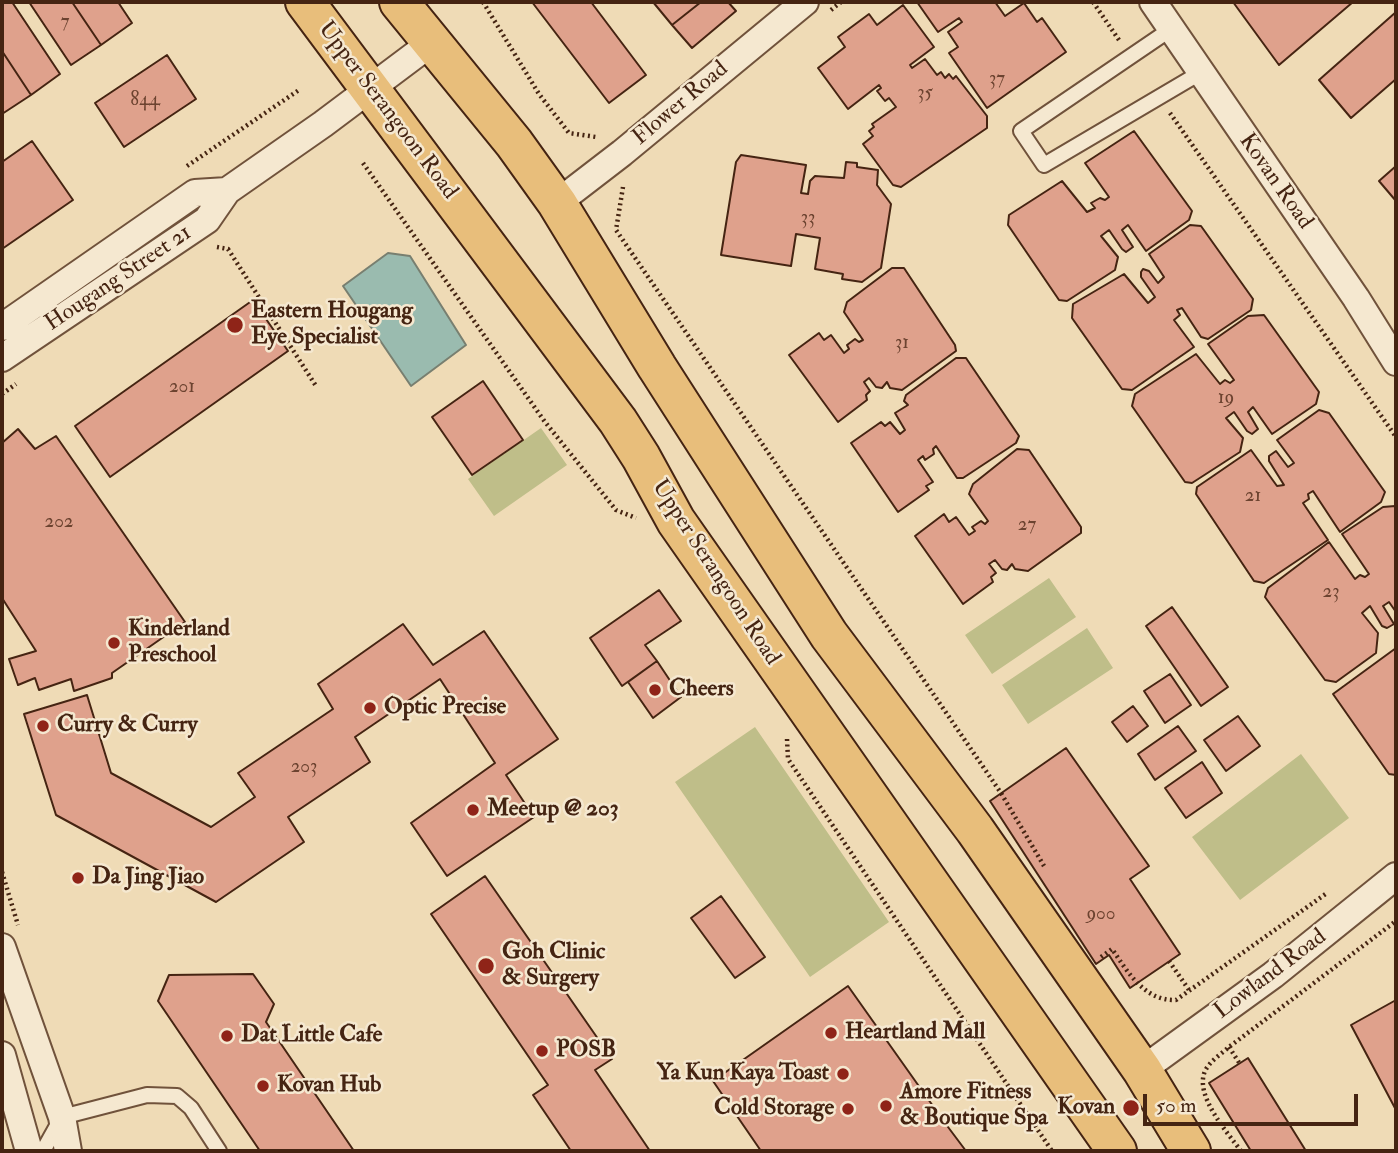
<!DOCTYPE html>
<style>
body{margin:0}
#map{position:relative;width:1398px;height:1153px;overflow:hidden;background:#efdbb6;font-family:"IM FELL Double Pica",serif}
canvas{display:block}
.frame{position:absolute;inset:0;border:4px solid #452412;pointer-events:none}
.scale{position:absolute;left:1143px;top:1094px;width:215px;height:32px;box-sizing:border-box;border:4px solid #452412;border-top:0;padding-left:9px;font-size:21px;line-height:24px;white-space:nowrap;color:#452412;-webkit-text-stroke:5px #f5e8d0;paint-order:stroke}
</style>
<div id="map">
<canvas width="1398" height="1153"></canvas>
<div class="frame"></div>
<div class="scale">50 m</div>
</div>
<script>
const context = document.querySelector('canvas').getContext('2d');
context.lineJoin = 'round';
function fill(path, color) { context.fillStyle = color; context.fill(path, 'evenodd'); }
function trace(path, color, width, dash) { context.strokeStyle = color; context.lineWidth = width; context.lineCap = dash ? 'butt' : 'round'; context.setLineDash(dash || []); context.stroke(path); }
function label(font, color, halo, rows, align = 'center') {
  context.font = font + ' "IM FELL Double Pica",serif'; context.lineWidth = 5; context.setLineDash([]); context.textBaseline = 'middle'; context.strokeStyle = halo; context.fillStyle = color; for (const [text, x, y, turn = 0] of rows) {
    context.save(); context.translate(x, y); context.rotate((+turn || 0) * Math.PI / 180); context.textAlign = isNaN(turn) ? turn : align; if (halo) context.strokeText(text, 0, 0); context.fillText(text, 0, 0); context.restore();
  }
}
fill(new Path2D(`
 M541,428L567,465L494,516L468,479Z
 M1049,578L1076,617L992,674L965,635Z
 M1087,628L1113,668L1028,724L1002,685Z
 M755,727L889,922L810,977L675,782Z
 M1301,754L1349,818L1240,900L1192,837Z`), '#bfbe89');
const water = new Path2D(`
 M388,253L410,256L466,345L411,386L343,286Z`);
fill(water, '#9abbaf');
trace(water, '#787f70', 2);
const building = new Path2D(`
 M2,2H12L60,74L31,95L2,51Z
 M29,2H72L101,45L71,65Z
 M72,2H118L132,23L101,45Z
 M532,2H591L646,75L609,103Z
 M653,2H701L672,25Z
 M701,2H728L736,11L692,48L672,25Z
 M917,2H995L1005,16L1024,3L1037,22L1042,18L1066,52L987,108L949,53L958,47L948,32L962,22L959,18L938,32Z
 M1233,2H1353L1279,65Z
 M903,5L934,47L910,65L912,68L925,59L937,75L941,72L945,78L949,74L953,79L956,76L987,116V128L901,187L893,185L863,144L873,136L869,131L874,127L872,124L896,107L889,98L885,101L877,91L881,88L879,85L848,109L818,68L845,47L838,37L869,14L877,25Z
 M1396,12V79L1351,118L1319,80Z
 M2,51L31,95L2,114Z
 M167,55L196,99L124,147L95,103Z
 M1134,131L1192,211L1189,220L1146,251L1128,225L1122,230L1133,247L1126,252L1122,249L1109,230L1101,236L1118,257L1115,270L1067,301L1059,300L1008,225L1009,215L1062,181L1087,212L1095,208L1091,203L1100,198L1105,200L1109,197L1085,163Z
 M32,141L73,200L2,249V162Z
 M741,155L806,165L801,193L808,194L810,181L815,176L844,178L846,162L857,163V167L878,170L877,185L891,204L881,268L862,282L842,279L843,274L815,269L820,238L796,234L791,266L721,255L736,162Z
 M1396,166V201L1379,181Z
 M1190,225L1201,226L1253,299L1251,310L1208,339L1201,337L1182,308L1177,310L1180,315L1174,320L1194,347L1132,390L1122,389L1072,318L1073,304L1124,274L1148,303L1155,297L1141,277V272L1143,269L1149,271L1158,283L1164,277L1149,254Z
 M892,268H904L955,345L956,351L902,390L890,388L887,382L882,388L876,387L869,378L864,382L870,391L866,395L867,400L838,422L789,355L819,333L824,340L831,335L844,353L849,349L847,345L855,339L859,342L863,340L844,312L847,302Z
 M253,300L288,351L110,477L75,426Z
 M1264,315L1319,392L1316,404L1272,434L1253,407L1248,412L1258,429L1252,434L1247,431L1234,412L1226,418L1243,438L1240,452L1192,483L1185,482L1132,406L1135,394L1196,354L1220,384L1225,380L1230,383L1234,380L1208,344L1248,316Z
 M956,358H966L1019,436L1016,443L963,478H957L936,446L933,449L934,454L925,460L923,456L918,460L933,482L926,486L929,490L898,512L851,443L881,422L885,426L890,422L900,434L905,430L895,413L908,405L904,401L906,395Z
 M483,381L523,440L472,475L432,417Z
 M1319,410L1329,413L1385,492L1381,502L1340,532L1313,491L1308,494L1309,499L1303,503L1328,540L1264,583L1254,581L1196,494L1197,487L1251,450L1277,486L1284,485L1269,461V456L1276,451L1288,467L1294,463L1277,440Z
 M18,429L35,449L56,436L185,622L112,673V678L74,691L71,679L39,690L35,678L18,685L9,659L36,651L2,598V443Z
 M1017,449L1029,450L1081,527V533L1028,571L1015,569L1012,564L1007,570L1002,569L995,560L989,564L996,573L991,577L993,582L963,604L915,536L944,514L949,522L956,517L969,535L975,531L972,527L981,521L985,524L988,521L969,494L973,484Z
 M1395,506L1396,612L1389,602L1383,606L1394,624L1387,628L1382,626L1370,606L1362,613L1378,633L1376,653L1336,682L1325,680L1265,597L1268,588L1329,542L1355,579L1360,575L1365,577L1369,574L1342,534L1383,507Z
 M659,590L681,621L645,645L657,661L622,686L590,638Z
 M1172,607L1228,687L1201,706L1146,626Z
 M403,624L433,665L484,631L558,739L506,775L534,817L447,876L411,823L495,763L440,679L355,737L370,762L288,817L304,842L216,902L56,815L24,714L87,695L111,773L211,827L255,797L238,773L333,709L318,684Z
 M1396,648V775L1389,774L1333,694Z
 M657,661L681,697L653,718L628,682Z
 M1170,674L1191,705L1165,723L1144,691Z
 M1133,706L1148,726L1127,742L1112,722Z
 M1238,716L1260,746L1226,771L1204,740Z
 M1178,726L1196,751L1155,780L1138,754Z
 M1066,748L1149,866L1130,879L1180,954L1130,988L1109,955L1096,964L990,801Z
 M1202,762L1222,793L1186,818L1165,788Z
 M485,876L612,1059L595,1070L650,1151H571L533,1095L548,1085L431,914Z
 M721,896L765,957L735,978L691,918Z
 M253,974L274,1004L266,1022L354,1151H260L158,1001L169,975Z
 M848,986L945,1123L966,1151H761L713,1081Z
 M1396,1000V1110L1351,1025Z
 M1248,1058L1306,1151H1251L1209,1083Z`);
fill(building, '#dfa18c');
trace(building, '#452412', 2);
const lane = new Path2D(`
 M1171,29L1021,131L1044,165L1200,73
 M43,1151L62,1117L147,1095L177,1096L191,1108L219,1151`);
const street = new Path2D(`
 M1153,2L1356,298L1396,362
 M557,203L622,153L805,2
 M2,327L195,193L227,191
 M2,358L207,220L227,191L323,124L431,43
 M2,947L62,1117L68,1151
 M2,1055L29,1151
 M1142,1070L1273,975L1396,876`);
const primary = new Path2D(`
 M305,2L618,421L641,457L676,521L1117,1151
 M399,2L514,143L557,203L657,367L829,635L975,830L1142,1070L1191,1151`);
trace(lane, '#70523b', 18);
trace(street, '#70523b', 30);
trace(primary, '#452412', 42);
trace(new Path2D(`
 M483,2L539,94L569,133L596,137
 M1093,2L1119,40
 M831,10L841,2
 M1170,113L1396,437
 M363,163L545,422L616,510L636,518
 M187,166L299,90
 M623,187L616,230L1001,793L1044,866
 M217,247L228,249L316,386
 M2,394L16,384
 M787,739L788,759L1052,1151
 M2,872L18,925
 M1101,957L1112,949C1128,972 1144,1001 1176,1000L1327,893
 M1169,961L1189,990
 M1229,1047L1240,1064
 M1241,1151C1228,1133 1194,1096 1205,1071C1210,1061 1221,1054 1229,1047L1396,921`), '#452412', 4.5, [2, 3.5]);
trace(lane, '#f5e8d0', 14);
trace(street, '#f5e8d0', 26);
trace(primary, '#e8be7b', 38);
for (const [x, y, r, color] of [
 [235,325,9,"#8f2418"],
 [114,643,7,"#8f2418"],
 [655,690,7,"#8f2418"],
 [370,708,7,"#8f2418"],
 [43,726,7,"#8f2418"],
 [473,810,7,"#8f2418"],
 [78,878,7,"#8f2418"],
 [486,966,9,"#8f2418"],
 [831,1033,7,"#8f2418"],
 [227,1036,7,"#8f2418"],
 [542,1051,7,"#8f2418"],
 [843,1074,7,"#8f2418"],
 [263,1086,7,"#8f2418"],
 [886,1106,7,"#8f2418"],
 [1131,1108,9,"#8f2418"],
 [848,1109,7,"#8f2418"]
]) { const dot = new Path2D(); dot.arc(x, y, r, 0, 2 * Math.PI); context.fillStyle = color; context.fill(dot); trace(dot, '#f5e8d0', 2.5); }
label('19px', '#6c4330', null, [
 ["7",65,23],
 ["37",997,80],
 ["35",925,94],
 ["844",145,101],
 ["33",808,219],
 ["31",902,344],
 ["201",182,388],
 ["19",1226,399],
 ["21",1253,497],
 ["202",59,523],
 ["27",1027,526],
 ["23",1331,593],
 ["203",304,768],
 ["900",1101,915]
]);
label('23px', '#452412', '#f5e8d0', [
 ["Flower Road",681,104,-40],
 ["Upper Serangoon Road",387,111,53],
 ["Kovan Road",1275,182,55],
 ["Hougang Street 21",119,279,-34],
 ["Upper Serangoon Road",715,573,57],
 ["Lowland Road",1271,975,-37]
]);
label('bold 23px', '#452412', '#f5e8d0', [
 ["Eastern Hougang",251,312],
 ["Eye Specialist",251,338],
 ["Kinderland",128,630],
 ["Preschool",128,656],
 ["Cheers",669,690],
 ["Optic Precise",384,708],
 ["Curry & Curry",57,726],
 ["Meetup @ 203",487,810],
 ["Da Jing Jiao",92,878],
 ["Goh Clinic",502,953],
 ["& Surgery",502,979],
 ["Heartland Mall",845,1033],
 ["Dat Little Cafe",241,1036],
 ["POSB",556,1051],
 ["Ya Kun Kaya Toast",829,1074,"right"],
 ["Kovan Hub",277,1086],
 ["Amore Fitness",900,1093],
 ["& Boutique Spa",900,1119],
 ["Kovan",1115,1108,"right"],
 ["Cold Storage",834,1109,"right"]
], 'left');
</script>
